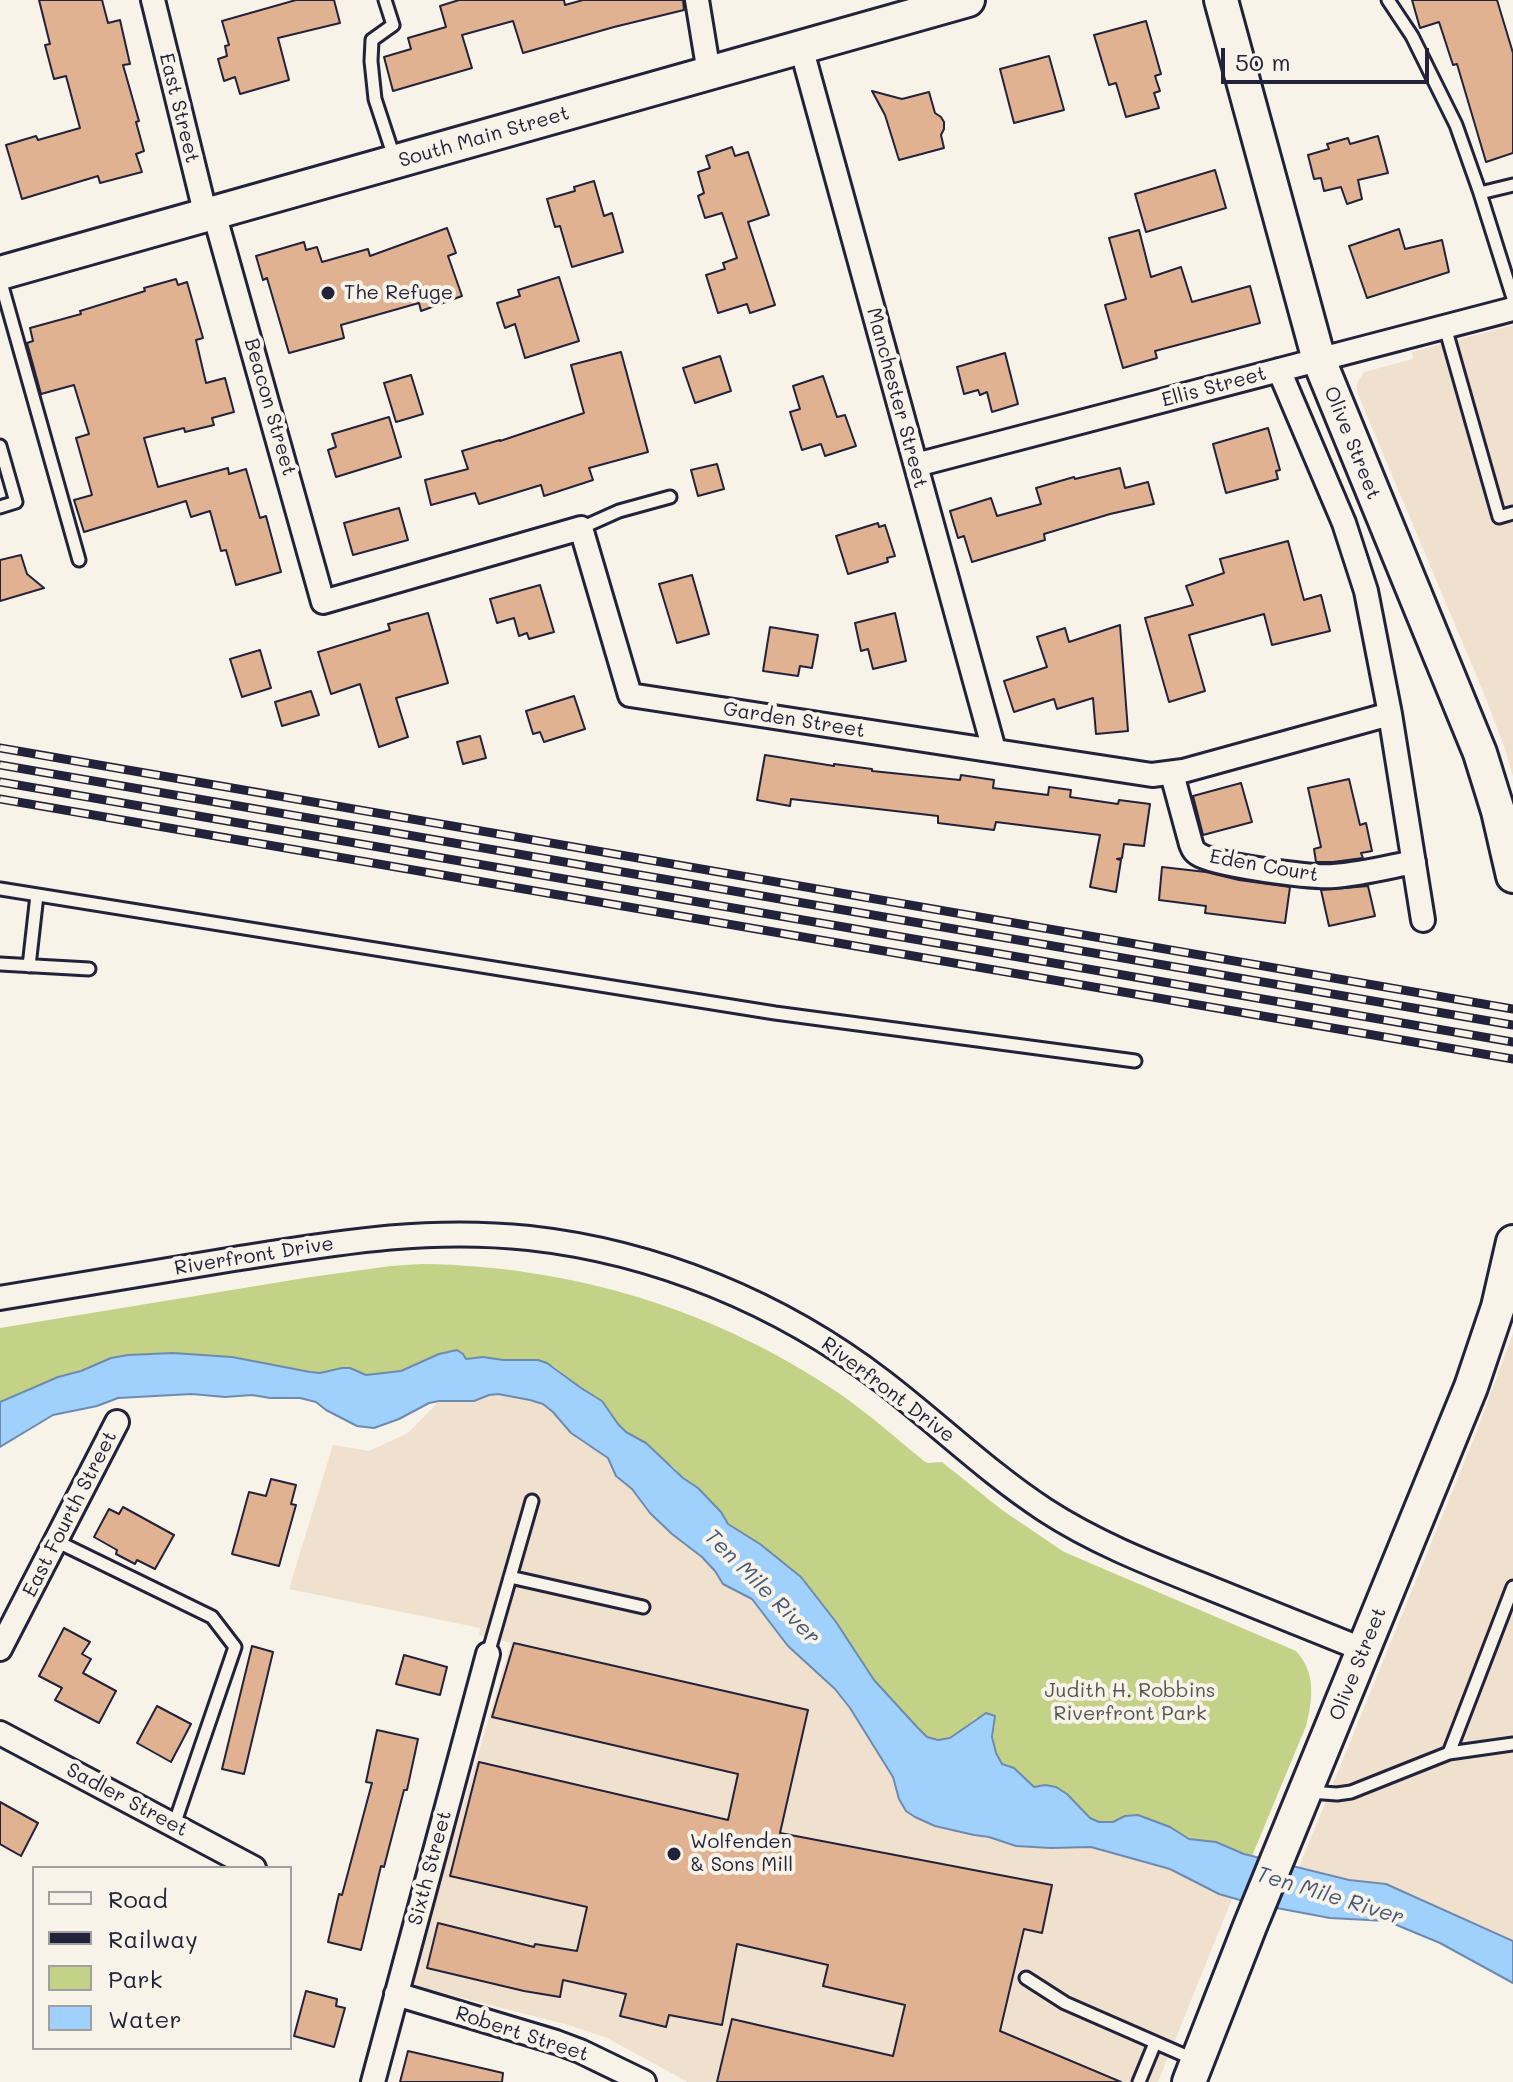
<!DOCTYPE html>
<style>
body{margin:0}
#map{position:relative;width:1513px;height:2082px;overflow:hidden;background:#f7f3e8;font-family:Mali,sans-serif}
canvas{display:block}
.legend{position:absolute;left:32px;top:1866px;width:260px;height:184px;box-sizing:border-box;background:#f7f3e8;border:2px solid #a29fa3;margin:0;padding:10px 14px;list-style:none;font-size:24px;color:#22223b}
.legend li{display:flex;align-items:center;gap:16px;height:40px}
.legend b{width:40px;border:2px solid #a29fa3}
.scale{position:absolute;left:1221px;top:48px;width:208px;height:36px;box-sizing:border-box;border:4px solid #22223b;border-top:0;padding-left:10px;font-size:24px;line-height:28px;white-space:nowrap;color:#22223b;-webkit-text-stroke:6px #f7f3e8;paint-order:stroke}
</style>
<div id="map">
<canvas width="1513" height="2082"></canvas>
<ul class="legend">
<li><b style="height:10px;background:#f7f3e8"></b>Road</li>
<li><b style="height:10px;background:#22223b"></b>Railway</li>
<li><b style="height:22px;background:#c3d286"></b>Park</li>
<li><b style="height:22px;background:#a0d1fc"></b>Water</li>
</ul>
<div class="scale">50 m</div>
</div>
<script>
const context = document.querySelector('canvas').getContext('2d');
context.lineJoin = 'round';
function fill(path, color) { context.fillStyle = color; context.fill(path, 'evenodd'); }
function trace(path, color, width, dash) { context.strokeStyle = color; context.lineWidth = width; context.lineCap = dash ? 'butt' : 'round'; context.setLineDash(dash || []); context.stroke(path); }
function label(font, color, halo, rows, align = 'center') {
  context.font = font + ' Mali,sans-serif'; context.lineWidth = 8; context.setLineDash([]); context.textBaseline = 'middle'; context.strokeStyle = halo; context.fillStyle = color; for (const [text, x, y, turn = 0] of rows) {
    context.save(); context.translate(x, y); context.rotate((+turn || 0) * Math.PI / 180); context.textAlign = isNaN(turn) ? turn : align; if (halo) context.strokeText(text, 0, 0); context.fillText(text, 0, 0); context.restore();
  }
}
fill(new Path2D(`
 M1513,325V776L1505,749L1483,691L1357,392V383L1364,372L1413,359L1412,352Z
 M1513,1333V1941L1386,1884L1349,1880L1299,1867L1475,1436Z
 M498,1394L530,1400L543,1404L553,1412L584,1444L598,1450L608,1458L616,1476L632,1489L672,1534L702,1557L715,1571L723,1584L752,1599L788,1646L835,1689L850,1708L893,1777L899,1799L954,1830L974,1835L989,1837L1002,1842L1091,1847L1170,1869L1232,1899L1158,2082H688L607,2038L569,2025L419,1987L414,1984L416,1964L511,1643L479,1635L480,1628L289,1589L333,1445L369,1451L408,1433L439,1401H474L489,1395Z`), '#f0e0ce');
fill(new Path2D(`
 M422,1264C573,1266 718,1310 843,1396C871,1416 897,1439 924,1461L928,1463L942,1462L1002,1510L1064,1552L1296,1651C1316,1673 1313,1698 1306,1726L1252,1856L1216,1842L1189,1839L1154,1820L1125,1816L1113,1822H1099L1090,1818L1078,1807L1045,1785L1034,1787L1014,1768L1002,1764C994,1750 991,1740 995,1724L976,1718L963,1729L950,1738L938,1740L928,1737L917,1727L874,1681L836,1622L801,1577L760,1544L728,1524L721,1512L698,1488L683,1478L675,1468L626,1432L618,1424L602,1401L581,1388L555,1367L539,1360H503L474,1357L465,1359L448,1351L419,1362L410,1368L401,1371L366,1375L350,1368H342L320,1373L310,1372L231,1357L173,1353L129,1355L81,1371L58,1377L0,1402V1328L311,1277L391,1266Z`), '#c3d286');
const water = new Path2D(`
 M457,1350L463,1354L466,1359L483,1357L503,1360H538L547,1363L581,1388L602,1401L618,1424L626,1432L646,1443L683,1478L698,1488L721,1512L728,1524L760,1544L801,1577L836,1622L874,1680L917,1727L927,1737L938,1740L950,1738L986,1713L995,1716L992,1737L996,1753L1002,1764L1014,1768L1034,1787L1045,1785L1056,1787L1067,1794L1090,1818L1099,1822H1113L1125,1816L1138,1815L1170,1827L1189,1839L1216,1842L1244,1854L1349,1880L1386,1884L1513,1941V1983L1440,1943L1387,1921L1330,1918L1250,1903L1219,1894L1170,1869L1091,1847L1051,1848L1016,1846L989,1837L974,1835L935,1826L915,1817L906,1811L899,1799L893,1777L850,1708L835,1689L788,1646L752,1599L723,1584L715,1571L702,1557L672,1534L650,1513L632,1489L616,1476L608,1458L571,1433L553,1412L543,1404L530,1400L498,1394L489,1395L474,1401H439L429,1403L399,1419L374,1428L357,1426L326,1410L316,1402L300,1398H270L252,1395L225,1397L192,1394L118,1398L97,1406L53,1415L0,1447V1402L58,1377L81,1371L111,1358L128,1355L173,1353L232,1357L310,1372L320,1373L342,1368H350L366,1375L401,1371L439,1354Z`);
fill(water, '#a0d1fc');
trace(water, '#6e8baf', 2);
const building = new Path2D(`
 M39,0H102L108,23L120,20L130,64L123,65L139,121L136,122L144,151L136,154L142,172L100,183L98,176L22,199L6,145L36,136L38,140L80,128L66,76L54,79L45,45L50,44Z
 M296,0H334L340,23L278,38L289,80L240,94L235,77L224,81L218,59L227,56L225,46L229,45L222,21Z
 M459,0H564L565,5L583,0H683L684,10L614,27L523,53L513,21L462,35L472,68L393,91L384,57L411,49L408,38L446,27L440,6Z
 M1412,0H1497L1513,53V153L1486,162L1457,64L1453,65L1439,22L1420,28Z
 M1146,21L1161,74L1155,76L1160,91L1154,93L1159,108L1126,117L1116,83L1109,85L1094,35Z
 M1049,56L1064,110L1014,123L1000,69Z
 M872,91L902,99L929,92L935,113L941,117L944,122V129L941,135L944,148L899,160L885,115Z
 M1378,136L1388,173L1358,180L1362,199L1347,204L1341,187L1324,191L1321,178L1314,179L1308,155L1329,149L1327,144L1348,138L1350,144Z
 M732,147L735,156L748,152L769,215L748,222L775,305L750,313L747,304L718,313L706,275L725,269L723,263L737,258L722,213L705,218L698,196L704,193L698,172L710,168L706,156Z
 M1215,170L1226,208L1146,232L1135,194Z
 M594,181L604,216L612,213L623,252L572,267L560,226L555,227L547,199L575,191L574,187Z
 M447,228L456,253L448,256L462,296L421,311L419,303L341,325L344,338L289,353L267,278L263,280L256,256L304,242L306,250L317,247L322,262L368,249L370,256Z
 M1399,229L1405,249L1442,240L1449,272L1367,298L1349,246Z
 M1139,230L1151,277L1181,267L1192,302L1250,286L1260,323L1155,351L1157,358L1123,368L1105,305L1126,299L1109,238Z
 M559,277L579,341L525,358L515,324L505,328L497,303L520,296L518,290Z
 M176,279L178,285L187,282L203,338L196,340L206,383L225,378L234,412L212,418L214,425L185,432L184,428L144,438L158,487L228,468L229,474L246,469L260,518L266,516L281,572L236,585L226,550L221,551L210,511L191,517L186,501L84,532L74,500L92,495L76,438L89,434L74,385L41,394L27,343L33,341L30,328L81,314L80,311L145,291L144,288Z
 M621,352L648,452L589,468L593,480L544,496L541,485L479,504L475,493L431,505L425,480L468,469L462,451L500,440V441L584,413L571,365Z
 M1005,353L1018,404L992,412L987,392L980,395L978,390L964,394L957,367Z
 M720,356L731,391L695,403L683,368Z
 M411,375L423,414L396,422L384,383Z
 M823,376L837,417L845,415L856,446L825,456L821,444L802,450L790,412L800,409L793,386Z
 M389,417L401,457L336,477L328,450L336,447L332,434Z
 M1268,428L1280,470L1276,471L1278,479L1226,493L1213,444Z
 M717,464L724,489L698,496L691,470Z
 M1120,468L1125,488L1148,482L1154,504L1110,514L1044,534L1045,540L972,562L964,536L958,538L950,511L991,498L997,516L1041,504L1036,488L1074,477L1075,479Z
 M399,508L408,540L353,555L344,523Z
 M878,523L879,527L885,525L895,556L887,558L888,562L848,574L836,536Z
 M1288,541L1304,600L1321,595L1330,631L1272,645L1264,614L1189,635L1205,691L1169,702L1145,618L1193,605L1186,586L1224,573L1220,559Z
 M21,555L27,574L44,588L0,601V560Z
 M692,575L709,634L677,643L659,584Z
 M540,585L554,632L529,639L527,633L519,636L514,618L497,623L490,599Z
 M428,613L448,683L396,698L408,737L379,747L360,684L331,694L318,652L390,630L388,624Z
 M895,613L906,661L873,669L868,649L861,651L855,623Z
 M1120,625L1128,731L1096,734L1093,698L1057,709L1054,699L1014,712L1004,681L1047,667L1037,637L1065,628L1069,642Z
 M770,627L818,635L812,668L800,666L798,676L763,671Z
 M260,650L271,688L242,697L230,659Z
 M311,691L319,715L282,726L275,702Z
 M574,696L585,729L544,742L540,732L533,734L526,711Z
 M480,736L486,758L463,764L457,742Z
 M765,755L834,766V764L872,769V771L960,780L961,775L994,780L993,788L1048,795L1049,787L1071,790L1070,797L1118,804L1119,800L1150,804L1144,846L1124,844L1122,858L1117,859L1121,860L1116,892L1090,887L1100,835L996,822L994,830L938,823V816L791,799L790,806L757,800Z
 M1349,779L1360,825L1366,823L1372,851L1361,853L1363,858L1333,862H1316L1314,849L1321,847L1308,788Z
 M1241,783L1252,822L1203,835L1193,796Z
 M1162,867L1206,872L1239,880L1290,887L1285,923L1205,913L1206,906L1159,900Z
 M1368,886L1375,916L1329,926L1321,890Z
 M271,1479L296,1485L291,1504L296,1505L279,1566L232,1554L249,1492L266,1496Z
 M123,1507L174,1535L155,1569L137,1560L135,1564L116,1554L117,1550L94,1537L109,1509L119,1514Z
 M64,1628L90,1642L82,1654L91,1659L83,1673L116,1691L99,1723L55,1700L62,1688L39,1676Z
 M514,1643L808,1710L780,1833L1052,1885L1042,1933L1024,1929L1000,2031L1121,2082H717L732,2019L893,2056L905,2005L823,1986L828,1965L737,1944L722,2025L669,2015L666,2027L620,2016L626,1994L563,1980L560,1997L524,1991L427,1968L438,1923L534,1947L535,1944L577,1951L587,1907L450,1876L479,1762L728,1820L738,1774L492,1717Z
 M252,1646L273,1652L244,1774L222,1769Z
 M404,1655L447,1667L440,1695L396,1684Z
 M157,1706L191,1724L171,1762L137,1743Z
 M377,1730L418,1739L407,1790H404L384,1867L381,1866L361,1950L328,1942L339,1894L342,1895L372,1783L366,1782Z
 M0,1802L38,1823L21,1856L0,1844Z
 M306,1991L337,1999L336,2006L345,2008L334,2047L294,2036Z
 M408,2051L503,2073L502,2082H400Z`);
fill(building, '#e0b291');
trace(building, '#22223b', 2);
const lane = new Path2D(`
 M385,0L393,25L372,40L371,61L375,99L394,157
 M1388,0L1412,36L1456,125L1480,193
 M1513,185L1480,193L1513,298
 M0,279L79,560
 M1445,327L1499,517L1513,513
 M0,446L16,502L0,507
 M581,528L619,511L670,497
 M0,889L775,1013L1135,1061
 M0,964L89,969
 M29,966L37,895
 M56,1541L212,1617L235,1647L174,1825
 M510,1577L643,1607
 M488,1654L532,1501
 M1449,1753L1513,1744
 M1310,1792L1337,1794L1351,1792L1449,1753L1513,1587
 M1026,1978L1065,2003L1193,2059
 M1139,2082L1155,2043`);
const street = new Path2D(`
 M153,0L206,216
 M697,0L709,73
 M801,47L994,750
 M214,213L323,602L581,528L630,695L1152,775L1183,771L1390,714
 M1279,370L1344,523L1366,591L1390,714L1423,920
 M916,465L1513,309
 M1172,774L1191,844C1193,849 1193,851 1198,854C1213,865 1313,878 1334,876C1361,874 1388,867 1414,862
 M0,1298C78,1285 156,1272 234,1259C336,1243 425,1227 529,1238C656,1252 780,1303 882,1381C937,1423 987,1472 1045,1510C1094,1542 1150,1564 1205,1586C1258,1607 1311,1629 1364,1650
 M0,1649L117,1422
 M0,1733L254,1868
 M396,1994L556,2042L580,2051L644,2082
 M373,2082L488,1654`);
const secondary = new Path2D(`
 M1221,0L1319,360L1480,753L1498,811L1513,876
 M0,273L968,0
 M1189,2082L1250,1926L1471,1387L1498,1307L1513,1242`);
trace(lane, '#22223b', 17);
trace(street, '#22223b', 28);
trace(secondary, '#22223b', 38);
trace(lane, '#f7f3e8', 11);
trace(street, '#f7f3e8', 22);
trace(secondary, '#f7f3e8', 32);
const rail = new Path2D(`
 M0,748L1513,1009
 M0,765L1513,1025
 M0,782L1513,1042
 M0,799L1513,1059`);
trace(rail, '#22223b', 9);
trace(rail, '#f7f3e8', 6, [18]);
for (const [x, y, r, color] of [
 [328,293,8,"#22223b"],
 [674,1854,8,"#22223b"]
]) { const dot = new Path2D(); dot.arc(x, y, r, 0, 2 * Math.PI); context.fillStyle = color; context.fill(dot); trace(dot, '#f7f3e8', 3); }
label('20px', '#22223b', '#f7f3e8', [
 ["East Street",179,108,76],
 ["South Main Street",484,137,-16],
 ["Ellis Street",1214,387,-15],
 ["Manchester Street",897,398,75],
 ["Beacon Street",270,407,74],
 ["Olive Street",1352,443,68],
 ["Garden Street",794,720,9],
 ["Eden Court",1264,866,10],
 ["Riverfront Drive",254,1256,-9],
 ["Riverfront Drive",888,1390,37],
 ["East Fourth Street",70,1514,-63],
 ["Olive Street",1358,1664,-68],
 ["Sadler Street",127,1800,28],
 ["Sixth Street",430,1868,-75],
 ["Robert Street",522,2034,18]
]);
label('20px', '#22223b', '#f7f3e8', [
 ["The Refuge",344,293],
 ["Wolfenden",690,1842],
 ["& Sons Mill",690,1865]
], 'left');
label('20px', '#525752', '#f7f3e8', [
 ["Judith H. Robbins",1130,1691],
 ["Riverfront Park",1130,1714]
]);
label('italic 22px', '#485775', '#f7f3e8', [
 ["Ten Mile River",762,1587,45],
 ["Ten Mile River",1330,1896,17]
]);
</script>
